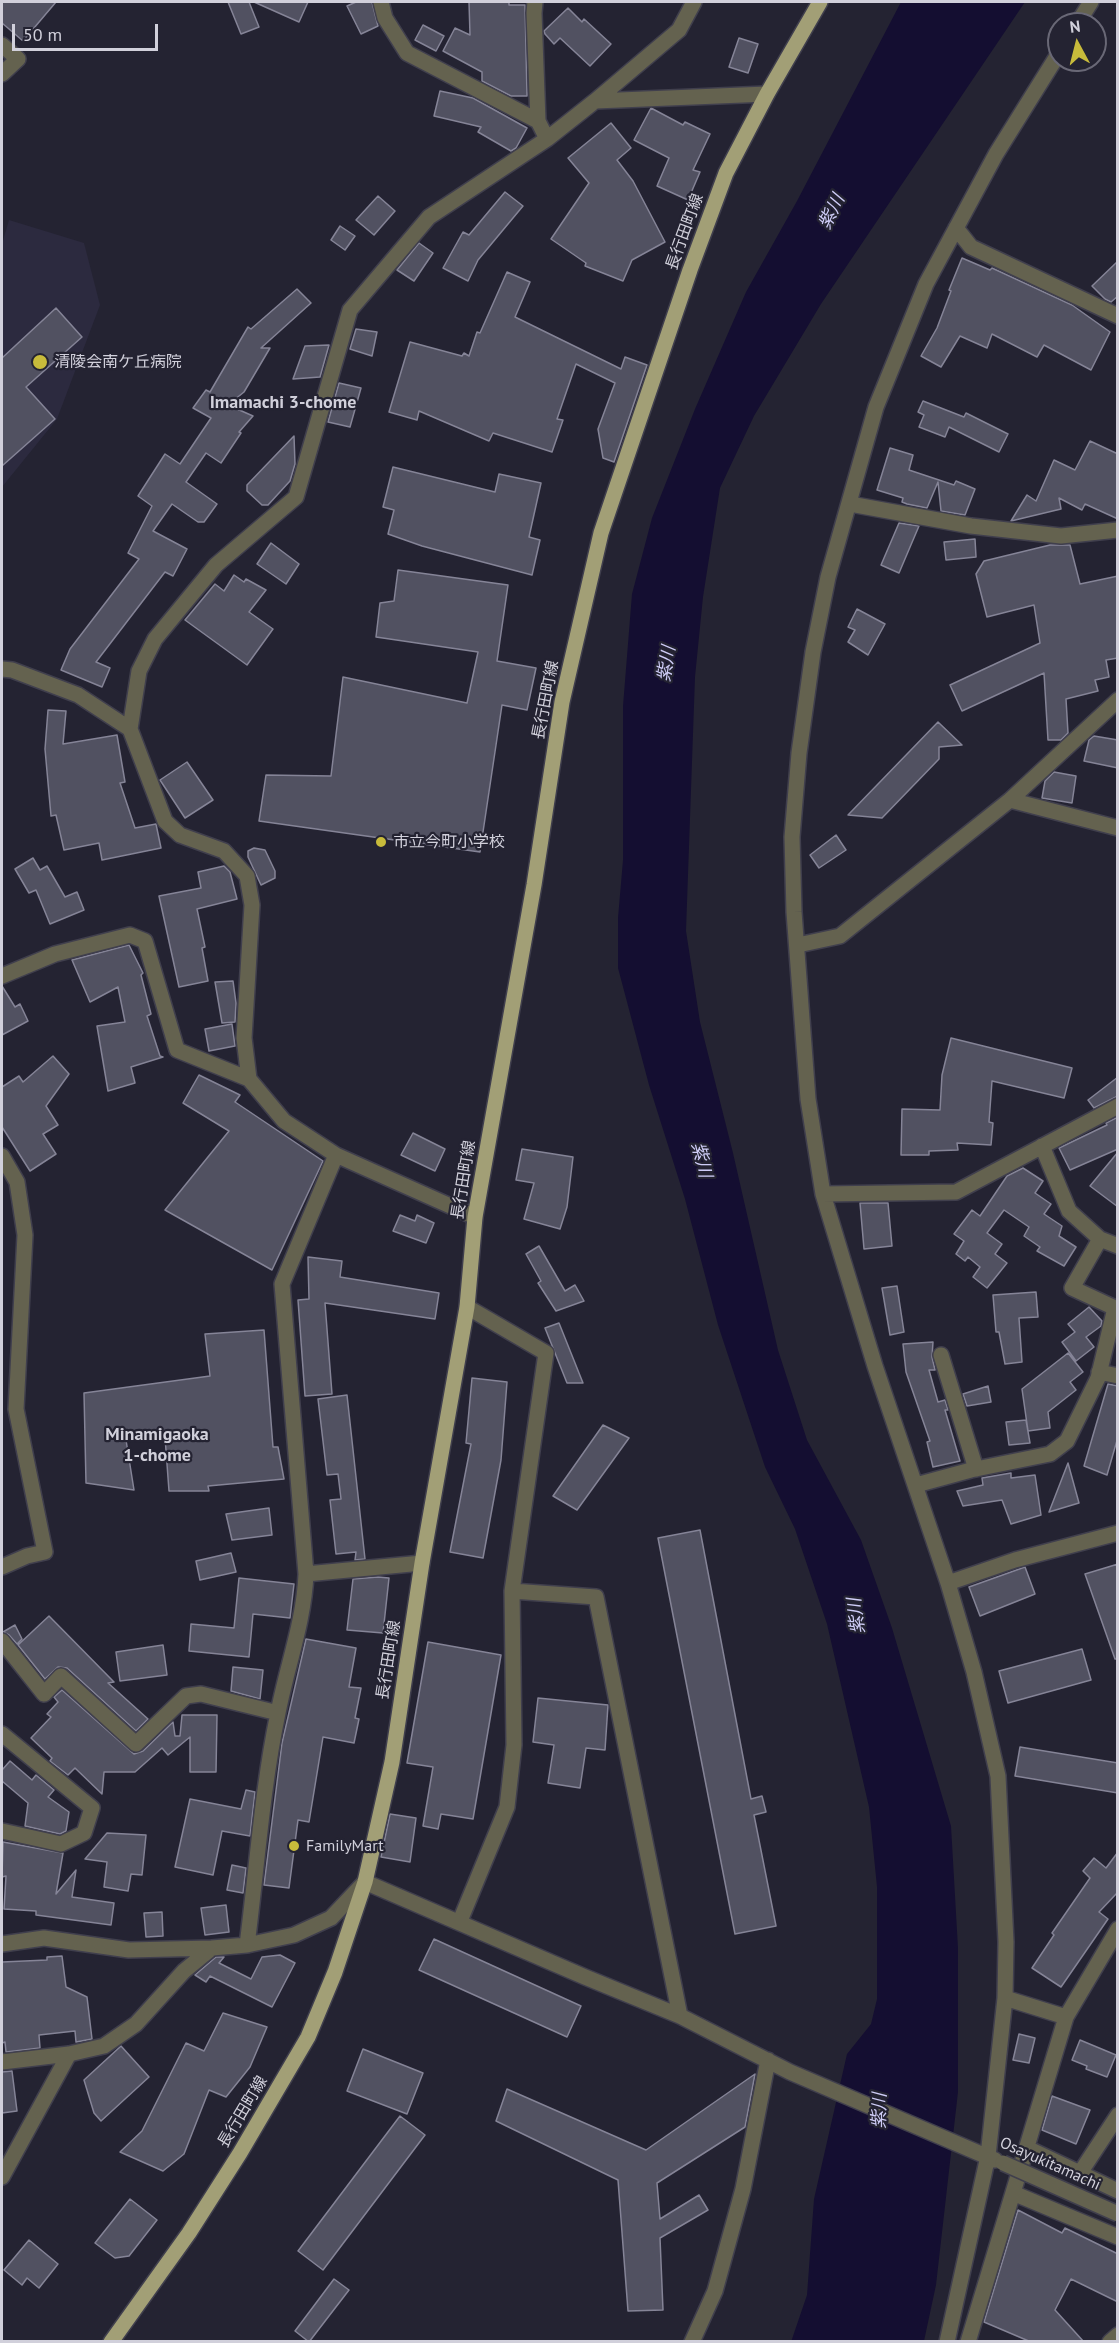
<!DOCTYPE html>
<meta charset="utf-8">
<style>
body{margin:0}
#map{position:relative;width:1119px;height:2343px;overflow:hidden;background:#242332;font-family:"PT Sans",sans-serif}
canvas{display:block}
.frame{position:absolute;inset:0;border:3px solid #d1d0db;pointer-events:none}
.north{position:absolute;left:1047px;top:12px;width:60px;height:60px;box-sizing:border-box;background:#242332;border:2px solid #696876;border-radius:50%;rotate:353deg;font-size:16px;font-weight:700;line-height:24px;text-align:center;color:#d1d0db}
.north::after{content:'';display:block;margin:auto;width:21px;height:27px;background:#c8bb3b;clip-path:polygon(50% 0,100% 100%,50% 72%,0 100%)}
.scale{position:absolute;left:12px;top:24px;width:146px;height:27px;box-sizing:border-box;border:3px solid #d1d0db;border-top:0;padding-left:8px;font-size:18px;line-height:21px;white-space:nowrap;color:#d1d0db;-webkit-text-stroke:4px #242332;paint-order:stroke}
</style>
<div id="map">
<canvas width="1119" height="2343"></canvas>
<div class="frame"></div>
<div class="north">N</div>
<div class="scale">50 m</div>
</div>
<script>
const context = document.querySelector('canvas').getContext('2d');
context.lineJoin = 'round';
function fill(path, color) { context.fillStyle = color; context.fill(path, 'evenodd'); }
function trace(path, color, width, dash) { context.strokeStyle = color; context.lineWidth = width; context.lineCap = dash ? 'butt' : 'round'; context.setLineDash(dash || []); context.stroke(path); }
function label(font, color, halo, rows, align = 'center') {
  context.font = font + ' "PT Sans","Noto Sans JP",sans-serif'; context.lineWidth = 4.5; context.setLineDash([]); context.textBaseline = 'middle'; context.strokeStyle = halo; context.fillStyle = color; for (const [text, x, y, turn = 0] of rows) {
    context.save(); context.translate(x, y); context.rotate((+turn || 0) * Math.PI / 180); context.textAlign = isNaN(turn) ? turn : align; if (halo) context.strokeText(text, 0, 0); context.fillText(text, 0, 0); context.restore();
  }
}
fill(new Path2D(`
 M9,220L84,243L100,305L57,419L2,487V244Z`), '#2c2a3f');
fill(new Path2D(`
 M901,2H1025L821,304L754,416L720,488L703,597L695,677L686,931L700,1022L733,1153L778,1350L807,1440L861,1540L892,1628L951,1826L958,1948V2092L936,2285L924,2341L791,2342L807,2295L814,2199L847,2054L871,2024L877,1999V1887L869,1807L827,1624L795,1529L765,1467L718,1325L685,1199L649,1085L618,968V918L623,860V706L632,594L652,518L695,409L746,292L797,201Z`), '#140e31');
const building = new Path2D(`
 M2,2H56L23,41L2,23Z
 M228,2H249L259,27L241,34Z
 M254,2H308L299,22Z
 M356,2H372L378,26L361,34L347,6Z
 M469,2H509V5H525L527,96H511L482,81V72L443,51L455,28L470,35Z
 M568,8L582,22L584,19L611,44L590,66L560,38L554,44L545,34L544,31Z
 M423,25L444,36L436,51L415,40Z
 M739,38L758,44L748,73L729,67Z
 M440,91L473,98L527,128L516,148L511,151L478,132L481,127L434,116Z
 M651,108L683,125L685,122L710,134L693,170L700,172L688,200L657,186L669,158L634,140Z
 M611,123L631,148L617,160L633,181L665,242L632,260L623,281L585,266L586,263L551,239L589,183L568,158Z
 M505,192L523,206L478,260L468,281L443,268L463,232L469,235Z
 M378,196L395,211L374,235L356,220Z
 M340,226L355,236L345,250L331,240Z
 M419,243L433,253L414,281L397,270Z
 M962,258L990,270L992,268L1072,305L1110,332L1091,370L1044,345L1037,357L992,334L987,348L960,336L941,367L921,356L937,328L951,291L949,290Z
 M1118,261V296L1111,302L1105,299L1092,286Z
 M507,272L530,282L515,317L621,369L625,357L647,365L614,462L603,458L598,429L615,383L576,364L557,419L563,420L552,452L493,433L489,441L419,411L417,420L389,412L410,342L462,356L464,353L469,356L477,332L480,333Z
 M297,289L311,303L261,348H270L244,392L228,405L253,416L239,432L241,433L221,463L206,453L186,482L217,504L204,522H198L172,504L153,531L187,549L173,576L165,572L96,662L110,668L102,687L61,670L70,649L139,559L128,553L152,506L138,496L165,454L180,464L211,418L193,408L206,390L210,392L248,327L251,329Z
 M56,308L82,337L26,387L55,419L2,466V358Z
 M356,329L377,332L372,356L350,349Z
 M329,345L320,377L293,379L305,346Z
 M339,383L361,388L350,427L328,422Z
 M923,401L964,417L966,413L1008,434L999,452L949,427L945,437L919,427L924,415L918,412Z
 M294,436L295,464L290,481L268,505H262L247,491V485Z
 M1090,441L1118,454V519L1085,504L1082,510L1059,498L1061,509L1011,521L1027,495L1036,501L1054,460L1075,470Z
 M890,448L913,455L909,470L954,485L956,481L975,489L965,515L941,511L938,482L927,508L907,504L902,502L903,498L877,490Z
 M393,467L495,492L499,474L541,483L529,537L540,540L532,575L422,546L388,534L394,510L383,507Z
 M899,523L919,526L899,573L881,565Z
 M975,539L976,557L946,560L944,542Z
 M271,543L299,564L286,584L257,564Z
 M1050,545H1070L1080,584L1118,576V658L1106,660L1109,677L1095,680L1098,691L1066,699L1068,733L1061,740H1048L1044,673L962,711L950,685L1040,643L1034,605L987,617L976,574L984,561Z
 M398,570L508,585L497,661L536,668L527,710L502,705L480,852L259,821L266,775L331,776L343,677L467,703L478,652L376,637L380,603L394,601Z
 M234,575L244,582L246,579L266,590L249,612L273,629L247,665L185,620L215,584L224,591Z
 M857,609L885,624L868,655L848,642L855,630L848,627Z
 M48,710L66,711L63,744L117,735L125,782L120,783L135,828L156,824L161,848L102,860L99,843L64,850L56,815L51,816L45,749Z
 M938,722L962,745L939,747V759L882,818L848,815Z
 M1094,736L1118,740V768L1084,761L1089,740Z
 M187,762L213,800L185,818L160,780Z
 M1054,772L1076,776L1072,803L1042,798L1045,781Z
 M836,835L846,850L819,868L810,855Z
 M254,848L265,850L275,871V878L261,885L248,857V851Z
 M33,858L40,870L47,866L65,897L77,892L84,910L50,924L36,890L29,893L15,869Z
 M224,866L230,872L237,899L197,909L205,947L202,948L208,981L179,987L159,896L201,888L198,872Z
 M129,945L143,973L141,975L151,1014L147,1016L160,1056L163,1057L131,1067L135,1083L108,1091L97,1026L125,1022L118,987L90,1002L72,960Z
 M233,981L236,1003L235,1022L222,1023L215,982Z
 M2,986L15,1007L20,1004L28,1021L2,1035Z
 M232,1024L235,1046L209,1051L205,1029Z
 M951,1038L1072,1068L1064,1098L992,1081L989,1122L993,1123L991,1145L957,1143L958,1150L929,1151V1155H901L902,1109L940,1110L942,1075Z
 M53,1056L69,1074L46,1106L58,1125L43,1134L56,1154L30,1171L2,1127V1087L19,1076L23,1082Z
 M199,1075L240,1095L235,1102L323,1161L272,1270L165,1210L229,1131L183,1103Z
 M1118,1077V1096L1094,1108L1088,1100Z
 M1118,1117V1149L1070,1170L1059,1148L1107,1125L1106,1123Z
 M413,1133L445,1149L435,1171L401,1155Z
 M522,1149L573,1157L567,1207L560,1229L524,1219L534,1183L516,1180Z
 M1118,1152V1207L1090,1186Z
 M1023,1168L1043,1181L1035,1193L1051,1204L1044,1214L1062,1226L1059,1236L1076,1247L1064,1266L1037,1251L1040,1247L1024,1236L1029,1227L1004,1210L987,1233L1002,1244L995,1254L1007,1263L987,1288L973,1277L980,1267L968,1257L965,1261L956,1254L964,1241L954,1234L972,1210L980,1216L1007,1176Z
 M860,1203H888L892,1246L864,1249Z
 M400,1215L415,1221L417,1215L434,1223L426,1243L393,1231Z
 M539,1246L565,1291L575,1285L584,1301L556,1311L538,1283L541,1281L526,1254Z
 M308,1257L342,1261L340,1277L439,1293L435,1319L325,1303L332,1394L305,1396L298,1300L309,1299Z
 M897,1286L904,1332L890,1335L882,1288Z
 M1036,1292L1038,1317L1019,1318L1022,1362L1005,1364L999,1332H996L993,1295Z
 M1089,1307L1102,1321L1101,1326L1086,1337L1094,1347L1076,1361L1062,1342L1075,1332L1068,1324Z
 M559,1323L583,1383H567L545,1328Z
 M264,1330L273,1447H278L284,1479L208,1486L209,1491H169L165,1437L126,1440L134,1490L86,1483L84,1393L210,1376L205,1334Z
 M933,1342L932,1357L935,1370H929L938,1402L945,1400L948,1410H945L960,1461L933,1467L927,1442L930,1441L906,1372L903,1344Z
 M1068,1353L1083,1372L1070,1382L1076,1390L1048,1412L1050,1428L1028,1431L1022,1389Z
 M472,1378L507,1382L501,1460L483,1558L450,1552L471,1444L466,1443Z
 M1108,1384L1118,1386V1437L1107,1475L1084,1466Z
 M988,1386L991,1402L967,1406L963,1394Z
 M347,1395L365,1559L355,1560L356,1552L336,1554L330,1500L341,1499L338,1474L327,1475L318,1399Z
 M1026,1420L1030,1443L1009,1445L1006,1422Z
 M603,1425L629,1438L577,1510L553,1496Z
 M1068,1463L1079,1503L1049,1512Z
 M1011,1473V1478L1035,1475L1041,1515L1011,1524L1002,1500L963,1506L957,1491L983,1485L982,1478Z
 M269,1508L272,1535L232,1540L226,1514Z
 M700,1530L751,1799L762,1796L766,1812L754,1815L776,1926L735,1934L658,1538Z
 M231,1553L236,1572L200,1580L196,1561Z
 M1118,1564V1659H1115L1085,1574Z
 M1025,1567L1035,1594L980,1616L969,1587Z
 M378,1577L389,1578L383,1633L347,1630L353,1579Z
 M239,1578L294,1584L290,1618L253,1614L249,1657L189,1651L191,1624L234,1628Z
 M49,1616L114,1682L108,1683L148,1719L136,1731L67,1668L58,1667L45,1679L18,1645Z
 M15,1625L22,1639L17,1644L9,1635L3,1632Z
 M306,1639L356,1648L349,1687L361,1688L355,1718L359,1719L354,1743L323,1737L309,1822L298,1820L289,1888L264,1885L282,1743Z
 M428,1642L501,1655L473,1819L441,1814L438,1829L423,1826L433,1767L407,1763Z
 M163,1645L167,1675L120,1681L116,1652Z
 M1082,1649L1091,1680L1008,1703L999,1671Z
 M233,1667L263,1670L260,1699L231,1691Z
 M62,1690L134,1754L143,1751L173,1722L175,1736H180L182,1715H217L216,1772H190V1737L168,1755L162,1748L135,1772H104L102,1794L75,1768L68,1775L50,1761L52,1758L31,1738L51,1717L47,1714L58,1702L54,1697Z
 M538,1698L608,1705L605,1750L586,1748L580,1788L548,1783L554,1745L533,1742Z
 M1020,1747L1118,1763V1793L1015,1776Z
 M10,1761L32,1780L36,1775L54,1790L48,1797L69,1812L66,1831L60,1834L25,1826L28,1803L2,1781V1770Z
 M246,1790L255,1792L250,1836L222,1831L213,1875L175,1867L190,1799L241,1809Z
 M390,1814L416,1818L410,1862L381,1857Z
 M107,1833L146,1835L142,1875L131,1874L128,1891L104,1887L107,1862L85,1859Z
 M3,1842L63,1853L56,1894L76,1870L72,1897L114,1903L111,1925L36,1915V1911L4,1909L6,1876L2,1877Z
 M1118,1852V1892L1099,1912L1108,1919L1061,1987L1032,1968L1054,1935L1052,1933L1090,1878L1083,1871L1094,1858L1106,1868Z
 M232,1865L246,1868L243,1893L227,1890Z
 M226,1905L229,1932L205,1935L201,1908Z
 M162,1912L163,1936L146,1937L144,1913Z
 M434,1939L581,2006L567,2037L419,1970Z
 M280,1955L295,1963L272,2007L210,1976L206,1982L195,1975L216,1957H224L219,1963L251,1979L262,1957Z
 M62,1956L66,1987L87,1997L92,2039L76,2042L75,2031L39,2035L40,2048L6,2052L5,2042L2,2043V1962L47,1960V1957Z
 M223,2013L267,2027L250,2067L226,2097L209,2090L184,2154L163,2171L120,2152L142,2131L186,2043L204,2051Z
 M1019,2034L1035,2038L1029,2063L1013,2060Z
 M1080,2040L1116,2055L1107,2077L1086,2069L1087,2066L1072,2060Z
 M121,2046L149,2077L101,2121L94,2113L84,2080Z
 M363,2049L423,2073L407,2114L347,2091Z
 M12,2071L17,2111L2,2113V2072Z
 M755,2074L745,2127L657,2183L660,2219L699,2195L708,2210L660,2238L663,2310L628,2311L618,2180L496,2121L507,2089L646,2150Z
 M1052,2096L1090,2110L1076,2144L1042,2130Z
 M400,2116L425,2135L323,2270L298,2251Z
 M130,2199L157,2220L129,2256L115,2258L95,2243Z
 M1018,2210L1062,2233L1065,2228L1118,2254V2302L1071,2279L1055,2310L1084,2342H1031L984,2322Z
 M29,2240L58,2264L39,2288L27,2278L22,2285L4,2270Z
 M334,2279L349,2290L309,2342L295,2331Z`);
fill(building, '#515161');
trace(building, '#858497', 1.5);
const minor = new Path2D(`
 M381,2L385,18L407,53L538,121L547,139
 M535,2L534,13L538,121
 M1077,24L1091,2
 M2,45L18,59L2,74
 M595,101L679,30L694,2
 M956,228L971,247L1118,316
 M850,504L971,526L1061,536L1118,530
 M2,669L12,670L78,695L130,729
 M1010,800L1118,828
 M798,945L840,936L1010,800L1118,700
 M2,976L55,954L130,935L145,941L177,1050L249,1079L284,1121L336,1155L475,1217
 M249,1079L244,1038L252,905L247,876L224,851L180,835L165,821L130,729L139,671L155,639L216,565L296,497L350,310L429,217L547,139L595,101L767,94
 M1042,1146L1069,1211L1100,1239L1118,1246
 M2,1156L17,1182L25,1235L16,1409L45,1552L27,1556L2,1567
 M823,1194L956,1192L1118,1106
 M941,1355L976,1469
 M1099,1372L1118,1376
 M916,1485L971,1470L1050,1454L1067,1441L1098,1378L1115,1308L1072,1288L1100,1239
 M306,1574L422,1563
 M948,1583L1015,1560L1118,1533
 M512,1591L596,1597L680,2016
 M2,1641L44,1694L61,1676L136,1744L186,1696L201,1694L278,1713
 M2,1734L92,1808L84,1833L61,1844L2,1831
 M460,1921L507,1807L514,1745L512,1591L546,1353L467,1307
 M2,1944L44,1938L129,1950L212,1948
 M247,1945C257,1868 262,1789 278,1713C287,1666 304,1622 306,1574L282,1284L336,1155
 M1005,1998L1066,2017L1118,1929
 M2,2062L69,2054L104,2046L136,2024L184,1971L212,1948L247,1945L294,1935L331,1918L365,1882L585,1977L680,2016L790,2072L995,2160
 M1027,2148L1118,2191
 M1080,2173L1118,2115
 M2,2177L69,2054
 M1013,2193L1118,2237
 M692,2342L715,2291L743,2189L768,2060
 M947,2342L988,2156L1005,1998L1006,1942L998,1776L974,1672L948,1583L875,1366L823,1194L808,1099L794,912L792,837L799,753L813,652L828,577L876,407L926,284L996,154L1059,53
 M968,2342L1066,2017
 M1110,2342L1118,2335`);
const major = new Path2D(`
 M111,2342L189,2233L240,2153L308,2037L335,1972L365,1882L392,1762L422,1563L467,1307L475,1217L534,885L562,702L601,533L690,270L726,173L767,94L820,2`);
trace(minor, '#403f4d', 18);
trace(major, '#403f4d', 18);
trace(minor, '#64624f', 15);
trace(major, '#a29f76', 15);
const minorBridge = new Path2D(`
 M1003,2163L1118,2214`);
trace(minorBridge, '#403f4d', 18, []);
trace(minorBridge, '#64624f', 15);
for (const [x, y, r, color] of [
 [40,362,8,"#c8bb3b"],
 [381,842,6,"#c8bb3b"],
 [294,1846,6,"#c8bb3b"]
]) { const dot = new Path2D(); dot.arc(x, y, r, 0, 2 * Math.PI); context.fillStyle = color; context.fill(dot); trace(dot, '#242332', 2); }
label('16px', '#d1d0db', '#242332', [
 ["長行田町線",685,232,-70],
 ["長行田町線",546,700,-79],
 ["長行田町線",464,1180,-81],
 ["長行田町線",389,1660,-81],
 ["長行田町線",243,2112,-59],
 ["Osayukitamachi",1050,2164,24]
]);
label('16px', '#d1d0db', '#242332', [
 ["清陵会南ケ丘病院",54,362],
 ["市立今町小学校",393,842],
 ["FamilyMart",306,1846]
], 'left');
label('italic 18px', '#cfcdf7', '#242332', [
 ["紫川",832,212,-64],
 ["紫川",667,664,-81],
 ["紫川",701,1160,76],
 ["紫川",857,1616,-97],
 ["紫川",880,2111,-89]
]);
label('bold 18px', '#d1d0db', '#242332', [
 ["Imamachi 3-chome",283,403],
 ["Minamigaoka",157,1435],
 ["1-chome",157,1456]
]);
</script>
